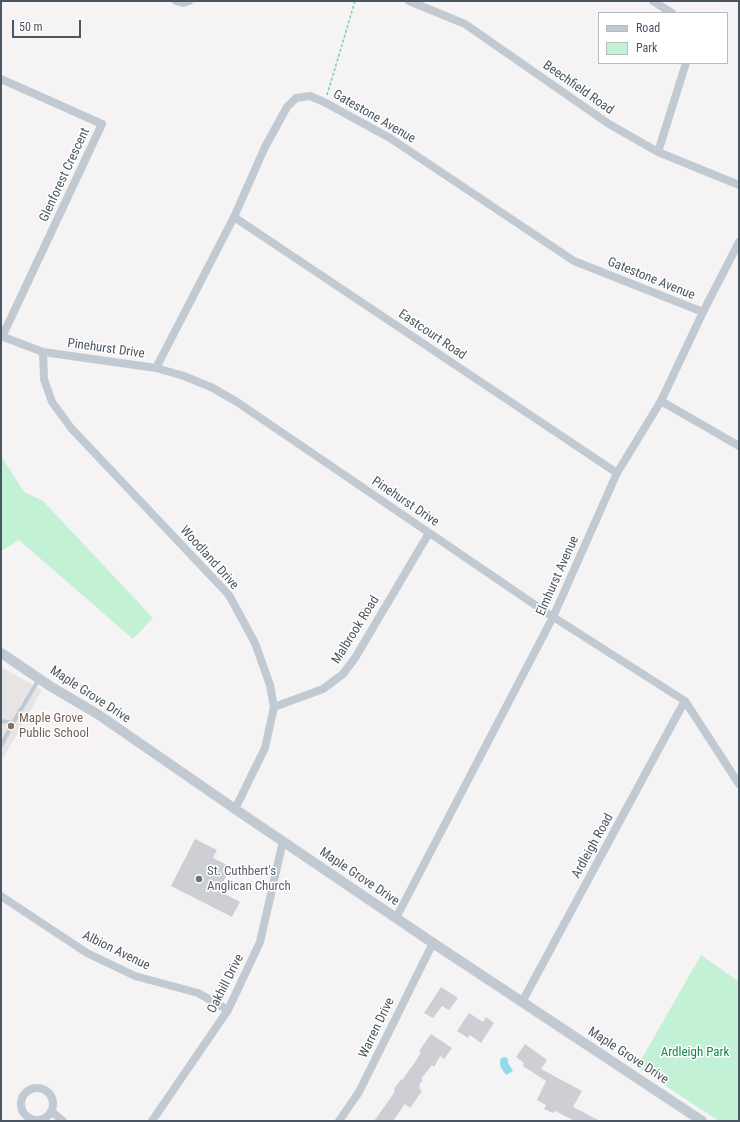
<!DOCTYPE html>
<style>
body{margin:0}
#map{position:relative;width:740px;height:1122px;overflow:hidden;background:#f5f3f3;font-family:"Roboto Condensed",sans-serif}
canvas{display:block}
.frame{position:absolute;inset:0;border:2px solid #4a5661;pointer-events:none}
.legend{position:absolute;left:598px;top:12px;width:130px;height:52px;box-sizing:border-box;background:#fff;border:1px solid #b7bbc0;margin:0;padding:5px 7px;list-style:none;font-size:12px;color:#4a5661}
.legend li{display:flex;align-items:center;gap:8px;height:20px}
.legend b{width:20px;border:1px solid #b7bbc0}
.scale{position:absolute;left:12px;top:20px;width:69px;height:18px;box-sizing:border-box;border:2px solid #4a5661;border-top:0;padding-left:5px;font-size:12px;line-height:14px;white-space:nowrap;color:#4a5661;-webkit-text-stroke:3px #fff;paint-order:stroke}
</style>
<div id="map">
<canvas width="740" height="1122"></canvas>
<div class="frame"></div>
<ul class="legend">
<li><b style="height:5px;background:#c1cad2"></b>Road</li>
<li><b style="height:11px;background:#c3f1d5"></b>Park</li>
</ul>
<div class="scale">50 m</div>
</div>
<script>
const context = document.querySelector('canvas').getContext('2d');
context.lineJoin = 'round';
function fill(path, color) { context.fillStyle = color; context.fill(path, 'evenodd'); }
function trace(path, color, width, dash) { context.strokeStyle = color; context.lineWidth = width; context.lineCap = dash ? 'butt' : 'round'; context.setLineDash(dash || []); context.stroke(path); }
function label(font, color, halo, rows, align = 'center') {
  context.font = font + ' "Roboto Condensed",sans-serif'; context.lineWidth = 3; context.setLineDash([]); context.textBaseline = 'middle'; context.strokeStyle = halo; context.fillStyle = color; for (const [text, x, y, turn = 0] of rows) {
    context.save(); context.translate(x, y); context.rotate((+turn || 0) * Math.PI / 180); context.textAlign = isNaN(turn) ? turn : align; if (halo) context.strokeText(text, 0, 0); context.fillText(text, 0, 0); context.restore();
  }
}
fill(new Path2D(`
 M1,667L42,690L1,762Z`), '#e6e4e5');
fill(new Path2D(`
 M1,456L24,492L43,501L153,618L133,639L19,540L1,551Z
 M701,955L739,982V1121H719L637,1067Z`), '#c3f1d5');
fill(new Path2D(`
 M506,1057L508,1060V1063L513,1071L506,1075C502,1069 498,1065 501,1058Z`), '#90daee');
fill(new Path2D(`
 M195,839L217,850L213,858L227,865L223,872L227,874L219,891L240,902L232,917L171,886Z
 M441,987L458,998L449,1010L442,1006L433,1018L424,1013Z
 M469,1013L483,1022L486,1017L494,1023L481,1043L470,1035L468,1038L457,1031Z
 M431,1034L452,1048L444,1059L440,1056L434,1067L432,1065L421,1079L423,1080L419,1085L420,1086L419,1089L422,1091L410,1108L405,1104L393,1121H374L392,1096L395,1090L394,1089L401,1079L402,1080L416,1061L421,1052L419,1051Z
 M525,1044L547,1060L541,1069L582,1091L573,1107L600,1121H575L555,1111L553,1113L544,1109L546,1105L537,1100L546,1081L523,1066L524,1063L516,1057Z`), '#cdcfd5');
trace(new Path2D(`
 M327,95L355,1`), '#7ad0a6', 1.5, [3, 2]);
trace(new Path2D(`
 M1,721L13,723
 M1,746L13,723L39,679`), '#c1cad2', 4);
trace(new Path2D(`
 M176,1L183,3L189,1
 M409,1L465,24L609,124L658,152L739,185
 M653,1L672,13
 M1,79L102,124L2,337
 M658,152L686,63
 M234,217L617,473
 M1,336L43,352L156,368L184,376L213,388L237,402L547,613L685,701L739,784
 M43,352L44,379L52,402L71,428L229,595L255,643L270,685L274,707L265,748L235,809
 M156,368L234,217L265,147L287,107L296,98L310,96L324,102L390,138L574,261L703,312
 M661,401L739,446
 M274,707L323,689L343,674L355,658L429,533
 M1,896L87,953L135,976L198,993L228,1010
 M396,918L553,617L617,473L661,401L703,312L739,242
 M522,1002L676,717L685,701
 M21 1104a16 16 0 1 1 32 0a16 16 0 1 1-32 0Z
 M51,1111L63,1121
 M152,1121L228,1010L260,942L283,841
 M339,1121L359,1092L433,943`), '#c1cad2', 8);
trace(new Path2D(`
 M1,653L50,686L99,715L235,809L433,943L702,1121`), '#c1cad2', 10);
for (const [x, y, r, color] of [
 [11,726,4,"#8d6e63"],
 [199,879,4,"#6b7280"]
]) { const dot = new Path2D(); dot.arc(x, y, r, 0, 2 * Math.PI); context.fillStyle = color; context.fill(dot); trace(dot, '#fff', 1.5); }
label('13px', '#4a5661', '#fff', [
 ["Beechfield Road",578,88,35],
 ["Gatestone Avenue",374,117,30],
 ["Glenforest Crescent",65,175,-65],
 ["Gatestone Avenue",651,279,22],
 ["Eastcourt Road",432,335,34],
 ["Pinehurst Drive",106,349,8],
 ["Pinehurst Drive",405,502,34],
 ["Woodland Drive",209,558,48],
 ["Elmhurst Avenue",558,576,-66],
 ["Malbrook Road",356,630,-58],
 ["Maple Grove Drive",90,695,33],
 ["Ardleigh Road",593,846,-61],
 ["Maple Grove Drive",359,877,34],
 ["Albion Avenue",116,951,26],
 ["Oakhill Drive",226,984,-63],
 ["Warren Drive",377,1028,-64],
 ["Maple Grove Drive",628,1056,33]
]);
label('13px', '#785e54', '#fff', [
 ["Maple Grove",19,719],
 ["Public School",19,734]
], 'left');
label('13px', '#5b616d', '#fff', [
 ["St. Cuthbert's",207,872],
 ["Anglican Church",207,887]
], 'left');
label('13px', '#17864f', '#fff', [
 ["Ardleigh Park",695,1053]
]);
</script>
